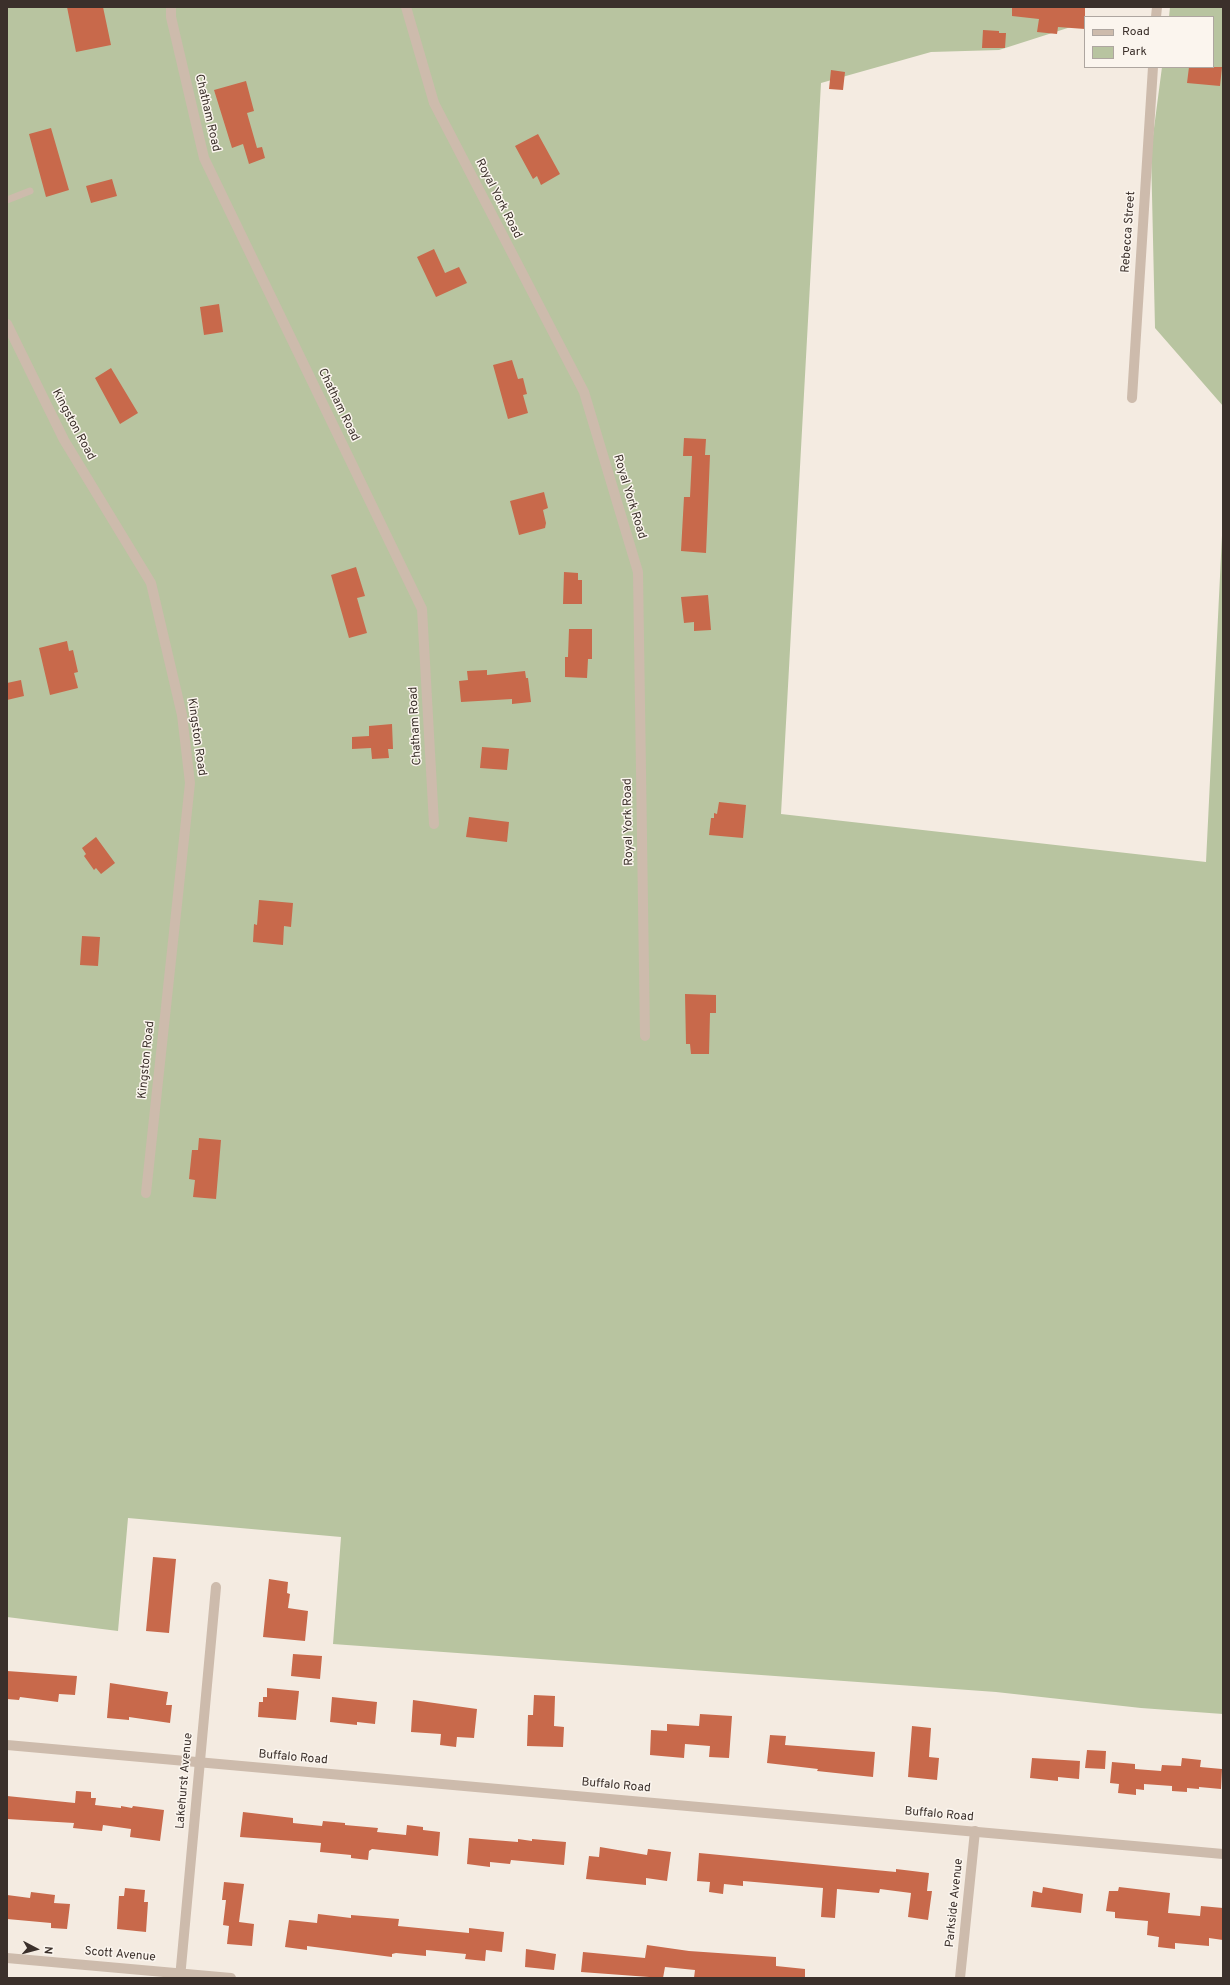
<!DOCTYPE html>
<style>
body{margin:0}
#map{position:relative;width:1230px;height:1985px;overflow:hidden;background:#f4ebe1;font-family:Overpass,sans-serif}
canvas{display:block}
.frame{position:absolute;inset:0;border:8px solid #3b302b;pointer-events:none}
.legend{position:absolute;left:1084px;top:16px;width:130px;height:52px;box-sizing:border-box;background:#fbf5ee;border:1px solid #aea6a0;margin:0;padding:5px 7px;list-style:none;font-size:12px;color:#3b302b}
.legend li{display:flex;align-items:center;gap:8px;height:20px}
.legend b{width:20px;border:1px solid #aea6a0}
.north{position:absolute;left:16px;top:1929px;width:40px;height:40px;-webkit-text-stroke:3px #fbf5ee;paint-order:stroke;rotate:96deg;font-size:11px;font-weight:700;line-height:16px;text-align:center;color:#3b302b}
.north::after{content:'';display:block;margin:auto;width:14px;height:18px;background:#3b302b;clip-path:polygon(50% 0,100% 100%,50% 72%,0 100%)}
</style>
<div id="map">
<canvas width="1230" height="1985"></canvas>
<div class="frame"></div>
<ul class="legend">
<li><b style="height:5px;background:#cdbbac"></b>Road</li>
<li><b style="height:11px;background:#b8c4a0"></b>Park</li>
</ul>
<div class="north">N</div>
</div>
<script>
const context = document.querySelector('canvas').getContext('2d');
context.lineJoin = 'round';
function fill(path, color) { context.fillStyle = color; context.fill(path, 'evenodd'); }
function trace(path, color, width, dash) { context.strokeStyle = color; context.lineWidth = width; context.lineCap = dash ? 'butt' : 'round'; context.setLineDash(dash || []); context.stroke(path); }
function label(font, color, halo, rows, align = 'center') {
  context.font = font + ' Overpass,sans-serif'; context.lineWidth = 3; context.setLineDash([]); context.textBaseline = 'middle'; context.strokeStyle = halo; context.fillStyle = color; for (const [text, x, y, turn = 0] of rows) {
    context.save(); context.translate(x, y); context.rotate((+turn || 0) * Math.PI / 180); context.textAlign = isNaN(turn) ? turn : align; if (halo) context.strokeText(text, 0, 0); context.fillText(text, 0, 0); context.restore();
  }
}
fill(new Path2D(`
 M7,7H1079L1077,25L999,50L931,52L821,83L781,814L1206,862L1223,515V1714L1141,1708L996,1692L333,1644L341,1537L128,1518L118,1631L7,1617Z
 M1170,7H1223V406L1155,328L1151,151L1162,67H1213V17H1169Z`), '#b8c4a0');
fill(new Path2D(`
 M67,7H103L111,45L76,52Z
 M1012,7H1085V29L1058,27L1057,34L1037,32L1039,19L1012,16Z
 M983,30L999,31V33H1006L1005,48H982Z
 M1189,67H1222L1220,86L1187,83Z
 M831,70L845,72L843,90L829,89Z
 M246,81L254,111L247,113L257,148L262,147L265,158L249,164L243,144L232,148L214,90Z
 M51,128L69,190L46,197L29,134Z
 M538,134L560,174L541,185L537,176L533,179L515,146Z
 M112,179L117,196L91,203L86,186Z
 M434,249L445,273L459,267L467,283L436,297L417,257Z
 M219,304L223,332L204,335L200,307Z
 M512,360L518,379L523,378L527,394L523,395L528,413L508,419L493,365Z
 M111,368L138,413L120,424L95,378Z
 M684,438L706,439L705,455H710L706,553L681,551L684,497H690L692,456H683Z
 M544,492L548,508L543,510L546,523L545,528L519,535L510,501Z
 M356,567L365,596L357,598L367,633L349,638L331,575Z
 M564,572L578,573V580H582V604H563Z
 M708,595L711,630L694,631V622L684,623L681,597Z
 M569,629H592V659H588L587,678L565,677V657H568Z
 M67,641L69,651L73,650L78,672L74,673L78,688L50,695L39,648Z
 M487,670V675L525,671L526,678H528L531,702L512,704V699L461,702L459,681L468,680L467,671Z
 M21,680L24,696L7,700V683Z
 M392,724L393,749H388L389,758L372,759L371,748L352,749V737L369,736V726Z
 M482,747L509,749L507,770L480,768Z
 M719,802L746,805L743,838L709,835L711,818H714V813L717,814Z
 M469,817L509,822L507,842L466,837Z
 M96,837L115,863L101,874L96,868L94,870L84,856L86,854L82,848Z
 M259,900L293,903L291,927L284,926L283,945L253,942L254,924L257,925Z
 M82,936L100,937L98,966L80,965Z
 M685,994L716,995V1013H710L709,1054H691L690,1044H686Z
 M199,1138L221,1140L216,1199L193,1197L195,1180L189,1179L192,1150H198Z
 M153,1557L176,1559L169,1633L146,1631Z
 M269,1579L288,1582L287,1593L290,1594L288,1608L308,1611L305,1641L263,1637Z
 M293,1654L322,1656L320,1679L291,1676Z
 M7,1671L77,1676L75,1695L59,1694L58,1702L20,1697L19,1700L7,1699Z
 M110,1683L168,1692L166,1705H172L170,1723L129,1717V1720L107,1718Z
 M267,1688L299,1691L296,1720L258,1717L259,1702H263V1697H267Z
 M534,1695L555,1696L554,1726L564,1727L563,1747L527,1746L528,1715H533Z
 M332,1697L377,1702L375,1724L357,1722V1725L330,1722Z
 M413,1700L477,1709L474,1738L457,1737L456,1747L440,1745L441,1734L411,1732Z
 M700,1714L732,1716L729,1758L709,1757L710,1746L685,1744L684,1758L650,1755L651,1730L667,1731V1724L699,1726Z
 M912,1726L931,1728L929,1757L939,1758L937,1780L908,1777Z
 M770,1735L786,1736L785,1745L875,1752L873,1777L817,1771L818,1769L767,1763Z
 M1087,1750L1106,1751L1105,1769L1085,1768Z
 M1032,1758L1080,1761L1079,1779L1058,1777V1781L1030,1778Z
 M1182,1758L1201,1760L1200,1767L1222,1769L1221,1789L1199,1787V1789L1187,1788V1792L1172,1791V1786L1144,1784V1790L1136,1789V1795L1118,1793L1119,1784L1110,1783L1112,1762L1135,1764V1769L1161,1771L1162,1765L1181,1766Z
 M76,1791L91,1792V1798H96L95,1805L121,1808V1806L132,1808L133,1806L164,1810L160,1841L130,1837L131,1829L103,1825L102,1831L73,1828L74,1823L7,1819V1796L75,1803Z
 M243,1812L293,1818V1823L322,1826L323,1821L345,1823V1825L378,1828L377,1832L406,1835L407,1825L423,1827V1830L440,1832L438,1856L372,1849L369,1851L368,1860L351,1858V1855L320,1852L321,1843L240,1837Z
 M469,1838L518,1842V1839L532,1841V1839L566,1842L564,1865L511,1860L510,1864L490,1862V1867L467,1864Z
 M600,1847L647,1855L648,1849L671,1852L667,1881L646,1878V1885L586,1879L589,1856L599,1857Z
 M699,1853L896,1872V1869L929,1873L927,1891H932L928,1920L908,1917L911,1893L880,1889L879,1893L837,1889L835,1918L821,1917L823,1888L743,1881V1886L724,1884L723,1894L709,1892L710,1882L697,1881Z
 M224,1882L244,1884L239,1922L254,1924L252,1946L227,1944L229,1926L223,1925L226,1900H222Z
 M1043,1887L1083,1894L1081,1913L1031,1907L1033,1891L1042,1893Z
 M1119,1887L1170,1893L1168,1913L1200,1916L1201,1906L1223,1908V1940L1209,1938V1946L1175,1943V1949L1158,1947L1159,1937L1147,1935L1148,1921L1115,1918V1912L1106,1911L1109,1891H1118Z
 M125,1888L145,1890L144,1902H148L146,1932L117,1929L119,1896H124Z
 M31,1892L55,1895L54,1903L70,1904L67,1929L51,1928V1923L7,1919V1895L30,1898Z
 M318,1914L351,1918V1915L399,1919L398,1926L469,1933V1928L504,1932L502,1952L486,1950L485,1961L465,1959L466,1954L426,1950V1956L396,1953L392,1954V1957L307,1946V1950L285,1947L289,1920L317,1923Z
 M647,1945L689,1951L776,1957V1966L805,1969V1978H694L695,1970L665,1967L663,1978L581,1972L583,1952L645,1958Z
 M526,1949L556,1954L554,1970L525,1967Z`), '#c8694b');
trace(new Path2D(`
 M7,200L30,191`), '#cdbbac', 7);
trace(new Path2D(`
 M171,7V17L204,158L422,609L434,824
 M406,7L434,103L584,392L638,572L645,1036
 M1156,17L1157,7
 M7,324L64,440L151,583L182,715L190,783L146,1193
 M1132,398L1153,67
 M7,1958L231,1978
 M180,1978L216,1587
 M960,1978L975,1831`), '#cdbbac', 10);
trace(new Path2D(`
 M7,1745L1223,1854`), '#cdbbac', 10);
label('12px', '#3b302b', '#fbf5ee', [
 ["Chatham Road",207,113,77],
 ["Royal York Road",498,199,63],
 ["Rebecca Street",1129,232,-86],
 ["Chatham Road",338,405,64],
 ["Kingston Road",73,425,62],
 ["Royal York Road",629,497,73],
 ["Chatham Road",416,726,-93],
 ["Kingston Road",196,737,82],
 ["Royal York Road",629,822,-91],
 ["Kingston Road",147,1060,-84],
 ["Buffalo Road",293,1758,5],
 ["Lakehurst Avenue",185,1781,-85],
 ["Buffalo Road",616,1786,5],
 ["Buffalo Road",939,1815,5],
 ["Parkside Avenue",955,1903,-84],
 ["Scott Avenue",120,1955,5]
]);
</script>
